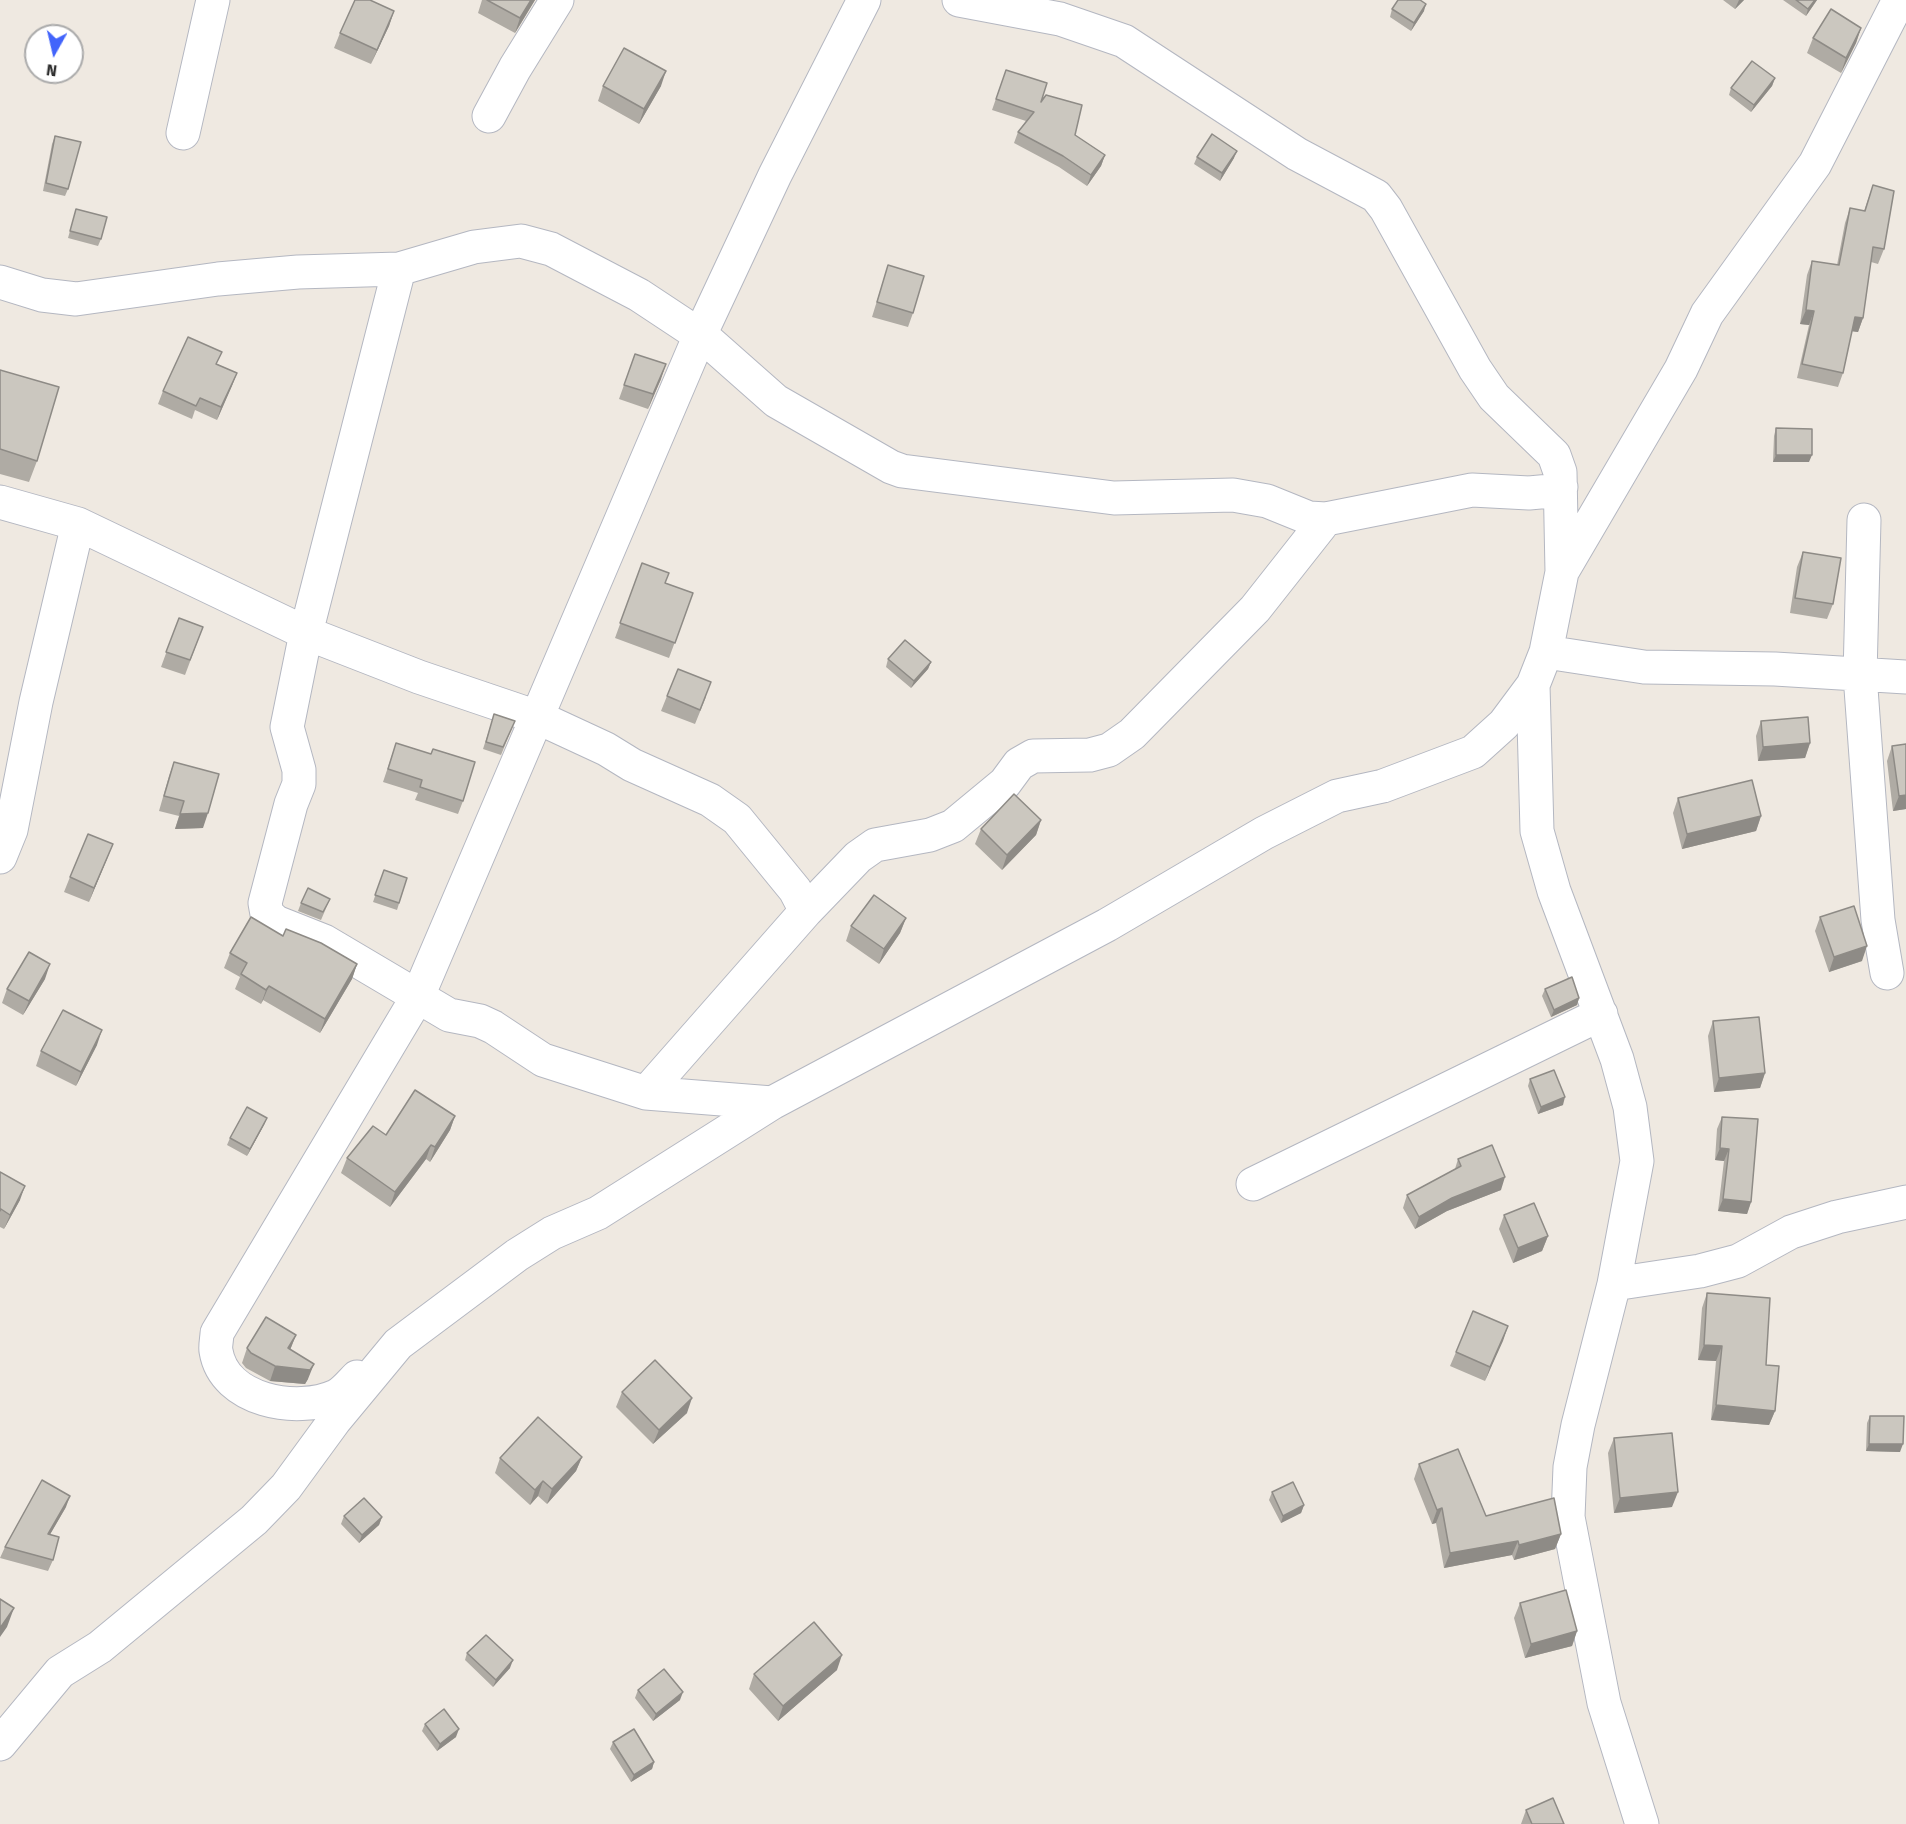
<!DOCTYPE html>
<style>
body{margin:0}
#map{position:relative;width:1906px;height:1824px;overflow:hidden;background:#efe9e1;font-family:"Fira Sans",sans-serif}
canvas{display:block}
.north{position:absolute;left:24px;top:24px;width:60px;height:60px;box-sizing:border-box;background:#fff;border:2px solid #ababab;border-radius:50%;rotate:188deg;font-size:16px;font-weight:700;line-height:24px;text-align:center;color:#2e2e2e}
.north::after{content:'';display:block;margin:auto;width:21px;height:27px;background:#4264fb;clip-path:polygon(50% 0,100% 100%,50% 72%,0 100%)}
</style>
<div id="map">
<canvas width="1906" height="1824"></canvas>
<div class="north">N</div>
</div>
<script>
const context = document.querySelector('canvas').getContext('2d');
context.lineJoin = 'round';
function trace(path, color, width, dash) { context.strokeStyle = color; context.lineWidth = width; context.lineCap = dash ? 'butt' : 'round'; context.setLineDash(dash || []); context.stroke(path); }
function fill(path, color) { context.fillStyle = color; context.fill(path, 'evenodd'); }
const street = new Path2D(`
 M959,0L1060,19L1124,41L1297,154L1376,196L1386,209L1475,369L1494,397L1554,455L1560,472L1562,572
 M489,116L515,68L557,0
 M183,133L213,0
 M399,269L306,633L287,727L299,770V784L291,804L265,903L267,914L276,922L324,941L449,1015L480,1021L493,1027L543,1060L646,1093L772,1103
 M0,282L42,295L76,299L218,279L298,272L399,269L474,247L521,241L551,249L639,295L707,340L776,401L891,467L902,471L1114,498L1233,495L1267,501L1309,518L1326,519L1472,490L1529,493L1551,491L1561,487
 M0,502L78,524L306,633L419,677L537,717L606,749L632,765L710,800L737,819L795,890L806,911
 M1864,520L1860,675L1878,920L1887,973
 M1546,652L1644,667L1775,669L1906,677
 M0,857L11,830L36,702L78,524
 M646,1093L806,911L858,857L875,845L930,835L953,826L1005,783L1019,764L1033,756L1090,755L1109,750L1132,734L1255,609L1326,519
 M1253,1184L1601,1014
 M1614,1284L1700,1271L1738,1261L1791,1232L1837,1217L1906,1202
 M357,1377C351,1383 344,1392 336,1396C297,1414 224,1401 216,1351C215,1346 217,1338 217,1333L418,996L700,335L775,175L864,0
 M0,1744L60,1672L100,1647L254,1520L286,1487L335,1420L398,1344L517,1255L552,1233L598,1213L772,1103L1107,925L1264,833L1337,796L1383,786L1473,752L1504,724L1533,685
 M1642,1824L1604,1703L1568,1517L1570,1467L1578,1425L1614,1284L1637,1161L1630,1107L1617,1059L1554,891L1537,831L1533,685L1546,652L1562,572L1681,369L1707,314L1815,164L1899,0`);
trace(street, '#b4b7c1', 35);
trace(street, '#fff', 33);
fill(new Path2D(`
 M482,0H535L515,33L478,13Z
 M1723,0H1744L1735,9Z
 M1783,0H1817L1806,16Z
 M1392,9L1424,11L1411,31L1390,17Z
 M394,11L389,26L371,64L334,48L340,33Z
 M1861,28L1856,43L1841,73L1807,53L1813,38Z
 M1006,70L1041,102L1075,135L1105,155L1101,166L1087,186L1059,167L1014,143L1018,132L1026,121L992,110Z
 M1775,78L1772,86L1751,112L1729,95L1731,88Z
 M603,86H661L639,124L598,101Z
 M55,136L68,189L65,196L43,191L52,144Z
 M1197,157L1234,158L1220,181L1194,164Z
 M1873,185L1884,249L1878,264L1871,262L1863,318L1858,332L1852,331L1843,373L1838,387L1797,378L1809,325L1800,324L1807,275L1812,261L1837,265L1845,223L1850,208L1864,211Z
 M76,209L101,239L98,246L68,238Z
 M888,265L913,313L908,327L872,317Z
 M635,354L661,379L648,409L619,399Z
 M217,364L237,373L217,420L195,410L192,419L158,404L163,391Z
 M0,370L37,461L29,482L0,474Z
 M1776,428L1809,462H1773L1774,436Z
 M1803,552L1833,604L1827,619L1790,613L1797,567Z
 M642,563L665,583L693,593L669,658L615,638Z
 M179,618L203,627L185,675L161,667Z
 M888,659L931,662L928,669L911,688L886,667Z
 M667,696L706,697L695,724L661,711Z
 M492,721L512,728L501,755L483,749Z
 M1761,721L1810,743L1805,758L1758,761L1756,736Z
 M396,743L463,801L458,814L415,800L418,793L383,782Z
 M1906,744V809L1893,811L1887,761L1892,746Z
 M174,762L203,828L175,829L179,816L159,811L169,776Z
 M1678,798L1761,816L1756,831L1682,849L1673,813Z
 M1041,820L1036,835L1002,870L975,844L981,829Z
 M113,844L89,902L64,892L70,877Z
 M384,870L407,878L397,910L373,902Z
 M330,899L321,920L298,911L301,903Z
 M1820,917L1862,961L1829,972L1815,931Z
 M906,918L900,933L879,964L846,941L851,926Z
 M283,936L357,964L352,979L320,1033L263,1000L261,1004L235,989L240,977L224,968L230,953Z
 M45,979L23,1015L2,1003L7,989Z
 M1545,989L1579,998L1577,1005L1551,1017L1542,996Z
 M1713,1021L1765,1073L1760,1088L1714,1092L1708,1036Z
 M97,1045L76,1086L36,1066L41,1051Z
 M1530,1079L1563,1105L1538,1114L1528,1086Z
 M455,1116L450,1130L430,1162L426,1159L390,1207L341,1173L347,1158L386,1135Z
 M1722,1117L1751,1202L1747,1214L1718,1211L1724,1161L1715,1160L1717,1129Z
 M267,1118L264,1125L247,1156L227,1145L230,1138Z
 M1458,1159L1501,1190L1447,1211L1415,1229L1403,1208L1407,1195L1455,1169Z
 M0,1172L20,1200L4,1229L0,1227Z
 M1504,1215L1548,1236L1542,1251L1513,1263L1499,1229Z
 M1707,1293L1766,1365L1775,1411L1769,1425L1711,1420L1716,1361L1698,1360L1702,1308Z
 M1508,1326L1485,1381L1450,1366L1456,1352Z
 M296,1335L290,1350L308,1379L305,1384L270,1381L246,1368L242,1363L247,1348Z
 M622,1392L687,1413L653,1444L616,1407Z
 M1870,1416L1900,1452L1866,1451L1867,1423Z
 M1614,1438L1672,1507L1614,1513L1608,1453Z
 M582,1457L576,1471L547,1504L538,1496L530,1505L495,1473L500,1458Z
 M1419,1464L1486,1516L1561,1534L1555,1549L1514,1560L1512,1555L1444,1568L1436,1523L1432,1524L1414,1479Z
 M1272,1492L1304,1505L1301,1513L1281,1523L1269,1500Z
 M66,1507L50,1534L53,1560L48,1571L0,1558L5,1547Z
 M344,1516L382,1517L379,1525L359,1543L341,1524Z
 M1520,1603L1577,1631L1572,1646L1525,1658L1514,1618Z
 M467,1653L510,1668L493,1687L465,1660Z
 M837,1670L778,1721L749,1689L754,1674Z
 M638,1690L680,1700L653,1721L635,1698Z
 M425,1724L456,1737L437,1751L422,1731Z
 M613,1742L654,1762L652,1769L631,1782L610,1749Z
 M1526,1810L1564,1824H1521Z`), '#afaba4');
fill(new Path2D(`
 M531,0H535L515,33L520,18Z
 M1739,0H1744L1735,9Z
 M1815,0H1817L1806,16L1808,9Z
 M1426,4L1424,11L1411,31L1414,23Z
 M394,11L389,26L371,64L377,50Z
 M1861,28L1856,43L1841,73L1846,58Z
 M666,71L661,86L639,124L644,109Z
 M1775,78L1772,86L1751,112L1754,105Z
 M1237,151L1234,158L1220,181L1222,173Z
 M1105,155L1101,166L1087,186L1091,175Z
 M1806,310L1814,311L1809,325L1800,324Z
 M1855,317L1863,318L1858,332L1850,331Z
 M666,364L661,379L648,409L653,394Z
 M237,373L232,386L217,420L221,407Z
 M1776,455H1812L1809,462H1773Z
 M931,662L928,669L911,688L914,681Z
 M1810,743L1805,758L1758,761L1763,747Z
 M1906,795V809L1893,811L1899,796Z
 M208,813L203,828L175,829L180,814Z
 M1761,816L1756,831L1682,849L1687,834Z
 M1041,820L1036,835L1002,870L1007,855Z
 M113,844L107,859L89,902L94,888Z
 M906,918L900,933L879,964L884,949Z
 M1867,946L1862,961L1829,972L1834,957Z
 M50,964L45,979L23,1015L29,1001Z
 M357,964L352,979L320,1033L325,1019Z
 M269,986L263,1000L261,1004L266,990Z
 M1579,998L1577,1005L1551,1017L1554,1010Z
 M102,1030L97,1045L76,1086L81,1072Z
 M1765,1073L1760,1088L1714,1092L1719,1078Z
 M1565,1097L1563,1105L1538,1114L1541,1107Z
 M455,1116L450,1130L430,1162L435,1147Z
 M267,1118L264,1125L247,1156L250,1149Z
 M431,1145L426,1159L390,1207L395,1192Z
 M1720,1148L1729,1149L1724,1161L1715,1160Z
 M1505,1177L1501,1190L1447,1211L1415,1229L1419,1217L1452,1198Z
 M25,1186L20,1200L4,1229L10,1215Z
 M1723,1199L1751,1202L1747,1214L1718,1211Z
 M1548,1236L1542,1251L1513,1263L1518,1248Z
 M1508,1326L1503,1341L1485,1381L1490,1367Z
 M296,1335L290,1350L288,1348Z
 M1704,1345L1722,1346L1716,1361L1698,1360Z
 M314,1364L308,1379L305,1384L270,1381L275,1366Z
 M692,1398L687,1413L653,1444L659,1430Z
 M1716,1405L1775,1411L1769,1425L1711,1420Z
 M1869,1444H1903L1900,1452L1866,1451Z
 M582,1457L576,1471L547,1504L552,1489Z
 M543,1481L538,1496L530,1505L535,1490Z
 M1678,1492L1672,1507L1614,1513L1620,1498Z
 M70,1496L66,1507L44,1545L48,1534Z
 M1304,1505L1301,1513L1281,1523L1283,1516Z
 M1442,1508L1436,1523L1432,1524L1437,1510Z
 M382,1517L379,1525L359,1543L362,1535Z
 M1561,1534L1555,1549L1514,1560L1519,1545Z
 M1518,1541L1512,1555L1444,1568L1450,1553Z
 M14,1608L7,1627L0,1637V1628Z
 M1577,1631L1572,1646L1525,1658L1531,1644Z
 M842,1655L837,1670L778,1721L783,1706Z
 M513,1660L510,1668L493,1687L496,1680Z
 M683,1692L680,1700L653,1721L656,1714Z
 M459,1729L456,1737L437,1751L440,1744Z
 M654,1762L652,1769L631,1782L634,1775Z`), '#8e8b86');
const building = new Path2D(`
 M355,0H370L394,11L377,50L340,33Z
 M487,0H531L520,18Z
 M1398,0H1420L1426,4L1414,23L1392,9Z
 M1796,0H1815L1808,9Z
 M1831,9L1861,28L1846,58L1813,38Z
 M624,48L666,71L644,109L603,86Z
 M1752,61L1775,78L1754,105L1731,88Z
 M1006,70L1047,83L1041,102L1046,95L1082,105L1075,135L1105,155L1091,175L1063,156L1018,132L1034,112L996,99Z
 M1212,134L1237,151L1222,173L1197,157Z
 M55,136L81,142L68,189L46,183Z
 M1873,185L1894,191L1884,249L1873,247L1863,318L1855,317L1843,373L1802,364L1814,311L1806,310L1812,261L1839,265L1850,208L1865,211Z
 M76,209L107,217L101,239L70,231Z
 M888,265L924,276L913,313L877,302Z
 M188,337L222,352L216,364L237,373L221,407L200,398L196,406L163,391Z
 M635,354L666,364L653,394L624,385Z
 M0,370L59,387L37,461L0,449Z
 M1776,428L1812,429V455H1776Z
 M1803,552L1841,558L1833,604L1795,598Z
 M642,563L669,573L665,583L693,593L675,643L620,623Z
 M179,618L203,627L190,660L166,652Z
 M905,640L931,662L914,681L888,659Z
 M678,669L711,682L700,710L667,696Z
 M494,714L515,721L503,747L486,742Z
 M1808,717L1810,743L1763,747L1761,721Z
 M396,743L431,754L433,749L475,762L463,801L420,787L422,780L388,769Z
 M1906,744V795L1899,796L1892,746Z
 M174,762L219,774L208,813L180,814L184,801L164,796Z
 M1752,780L1761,816L1687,834L1678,798Z
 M1014,794L1041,820L1007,855L981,829Z
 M88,834L113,844L94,888L70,877Z
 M384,870L407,878L399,903L375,895Z
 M308,888L330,899L323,912L301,903Z
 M874,895L906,918L884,949L851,926Z
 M1854,906L1867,946L1834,957L1820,917Z
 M251,917L283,936L286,929L321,943L357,964L325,1019L269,986L266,990L241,974L247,963L230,953Z
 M29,952L50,964L29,1001L7,989Z
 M1572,977L1579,998L1554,1010L1545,989Z
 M63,1010L102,1030L81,1072L41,1051Z
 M1759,1017L1765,1073L1719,1078L1713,1021Z
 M1554,1070L1565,1097L1541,1107L1530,1079Z
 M415,1090L455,1116L435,1147L431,1145L395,1192L347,1158L373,1126L386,1135Z
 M247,1107L267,1118L250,1149L230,1138Z
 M1722,1117L1758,1119L1751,1202L1723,1199L1729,1149L1720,1148Z
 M1492,1145L1505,1177L1452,1198L1419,1217L1407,1195L1461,1166L1458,1159Z
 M0,1172L25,1186L10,1215L1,1209L0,1211Z
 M1534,1203L1548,1236L1518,1248L1504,1215Z
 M1707,1293L1770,1298L1766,1365L1779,1366L1775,1411L1716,1405L1722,1346L1704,1345Z
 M1473,1311L1508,1326L1490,1367L1456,1352Z
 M266,1317L296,1335L288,1348L314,1364L310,1370L275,1366L251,1353L247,1348Z
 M655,1360L692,1398L659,1430L622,1392Z
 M1870,1416H1904L1903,1444H1869Z
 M538,1417L582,1457L552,1489L543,1481L535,1490L500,1458Z
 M1672,1433L1678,1492L1620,1498L1614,1438Z
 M1458,1449L1486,1516L1554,1498L1561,1534L1519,1545L1518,1541L1450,1553L1442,1508L1437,1510L1419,1464Z
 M42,1480L70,1496L48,1534L59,1537L53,1560L5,1547Z
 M1293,1482L1304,1505L1283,1516L1272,1492Z
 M364,1498L382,1517L362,1535L344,1516Z
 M1566,1590L1577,1631L1531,1644L1520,1603Z
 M0,1599L14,1608L0,1628Z
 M814,1622L842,1655L783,1706L754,1674Z
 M486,1635L513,1660L496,1680L467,1653Z
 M664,1669L683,1692L656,1714L638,1690Z
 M444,1709L459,1729L440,1744L425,1724Z
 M634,1729L654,1762L634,1775L613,1742Z
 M1553,1798L1564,1824H1532L1526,1810Z`);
fill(building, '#cbc7bf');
trace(building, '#8e8b86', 1.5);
</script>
